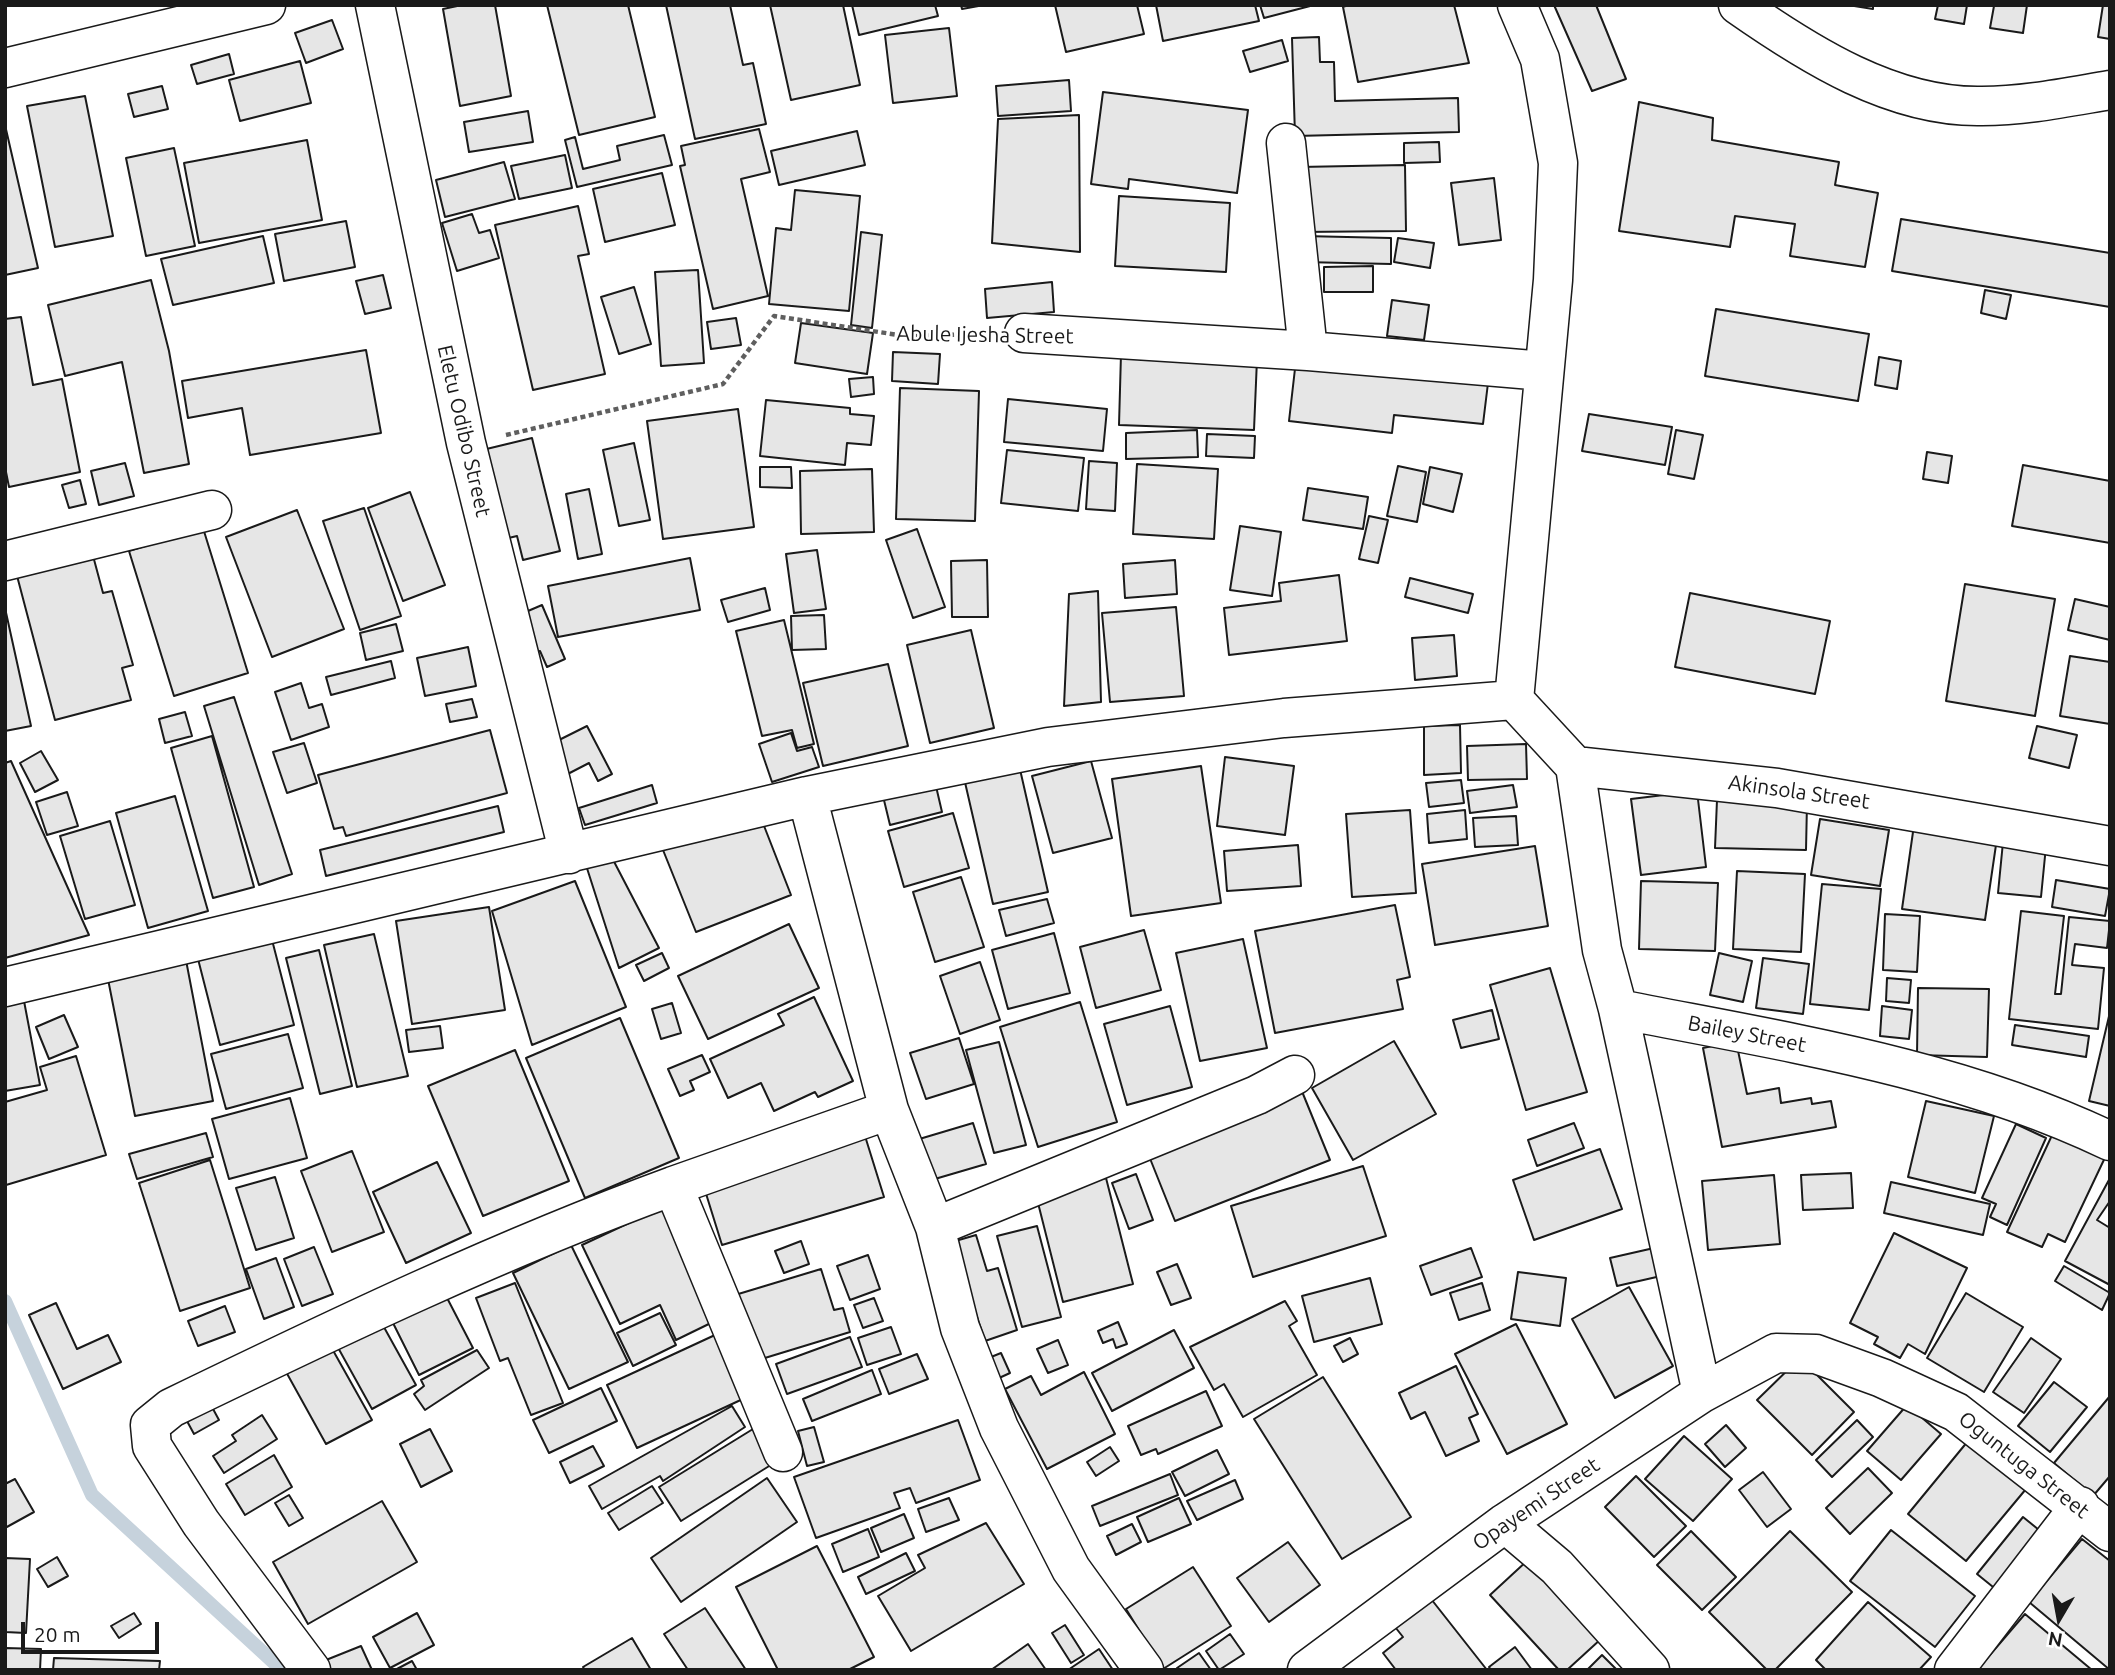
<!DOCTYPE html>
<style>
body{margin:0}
#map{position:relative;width:2115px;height:1675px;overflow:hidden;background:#fff;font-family:Ubuntu,sans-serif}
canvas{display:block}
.frame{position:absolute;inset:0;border:7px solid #1a1a1a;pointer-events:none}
.north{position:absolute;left:2024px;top:1584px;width:70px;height:70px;-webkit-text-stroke:5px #fff;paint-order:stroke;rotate:190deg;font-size:19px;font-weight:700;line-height:28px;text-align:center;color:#1a1a1a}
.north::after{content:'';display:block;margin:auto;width:24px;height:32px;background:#1a1a1a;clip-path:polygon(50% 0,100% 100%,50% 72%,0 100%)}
.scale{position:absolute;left:21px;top:1622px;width:138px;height:32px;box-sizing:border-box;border:4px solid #1a1a1a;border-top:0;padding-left:9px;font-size:21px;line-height:24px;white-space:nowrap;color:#1a1a1a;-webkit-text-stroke:5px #fff;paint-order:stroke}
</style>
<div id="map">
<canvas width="2115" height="1675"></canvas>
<div class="frame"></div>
<div class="north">N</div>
<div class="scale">20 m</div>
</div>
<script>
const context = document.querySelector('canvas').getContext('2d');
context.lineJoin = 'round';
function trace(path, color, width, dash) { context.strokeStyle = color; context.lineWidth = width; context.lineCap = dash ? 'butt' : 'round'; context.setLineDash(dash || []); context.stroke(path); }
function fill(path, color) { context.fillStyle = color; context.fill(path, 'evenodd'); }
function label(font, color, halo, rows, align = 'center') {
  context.font = font + ' Ubuntu,sans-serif'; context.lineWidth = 5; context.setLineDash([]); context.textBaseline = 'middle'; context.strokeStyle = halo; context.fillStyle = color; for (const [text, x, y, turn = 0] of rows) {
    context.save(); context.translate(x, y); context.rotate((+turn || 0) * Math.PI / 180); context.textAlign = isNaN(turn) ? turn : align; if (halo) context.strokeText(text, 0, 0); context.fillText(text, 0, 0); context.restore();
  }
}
trace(new Path2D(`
 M5,1301L92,1495L282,1670`), '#c6d2dc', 14);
const building = new Path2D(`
 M462,5H495L511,96L460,106L443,9Z
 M547,5H628L655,117L579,135Z
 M666,5H730L743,65L753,63L766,124L695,139Z
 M770,5H843L860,85L791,100Z
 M852,5H935L938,16L859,35Z
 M961,5H984L962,9Z
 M1055,5H1137L1144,34L1066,52Z
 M1156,5H1255L1259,21L1163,41Z
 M1260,5H1314L1264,18Z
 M1348,5H1454L1469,63L1358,82L1343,7Z
 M1554,5H1596L1626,79L1592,91Z
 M1848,5H1873V9Z
 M1938,5H1967L1964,24L1935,19Z
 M1987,5H2027L2023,33L1990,28L1994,6Z
 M2103,5H2110V39L2098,37Z
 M332,20L343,49L306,63L295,33Z
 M949,28L957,96L893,103L885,35Z
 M1319,37L1320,62H1334L1335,101L1458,98L1459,132L1295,136L1292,38Z
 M1282,40L1288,61L1250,72L1243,51Z
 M229,54L234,74L197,84L191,65Z
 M300,61L311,103L240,121L229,80Z
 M1069,80L1071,111L998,116L996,86Z
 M162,86L168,109L134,117L128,94Z
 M1103,92L1248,110L1237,193L1129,179L1128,189L1091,184Z
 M85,96L113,236L55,247L27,106Z
 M1639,102L1713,118L1712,140L1839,162L1835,185L1878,193L1865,267L1790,256L1795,224L1735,216L1730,247L1619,231Z
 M528,111L533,142L469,152L464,122Z
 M1079,115L1080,252L992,243L998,119Z
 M5,125L38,268L5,275Z
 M759,129L770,172L741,179L768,296L713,309L680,166L685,165L681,146Z
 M857,131L865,165L779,185L771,151Z
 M664,135L672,165L577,187L565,140L575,137L583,169L620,160L617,146Z
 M307,140L322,220L199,243L184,163Z
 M1439,142L1440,162L1404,163V143Z
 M174,148L195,246L146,256L126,158Z
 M565,155L572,188L519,199L511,166Z
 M504,162L515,199L445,217L436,180Z
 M1405,165L1406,231L1300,232L1299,167Z
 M662,173L675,225L605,242L593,189Z
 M1494,178L1501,240L1459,245L1451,183Z
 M795,190L860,196L849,311L769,304L776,228L791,230Z
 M1119,196L1230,203L1226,272L1115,266Z
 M578,206L589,254L578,256L605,374L533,390L495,225Z
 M472,214L479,233L490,230L499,258L457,271L442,223Z
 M1901,219L2110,253V307L1892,271Z
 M346,221L355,267L284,281L275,234Z
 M861,232L882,235L872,328L851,325Z
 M263,236L274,283L173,305L161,259Z
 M1303,236L1391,238V264L1303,262Z
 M1398,238L1434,243L1430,268L1394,262Z
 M1373,266V292H1324V267Z
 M698,270L704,363L661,366L655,272Z
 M383,275L391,308L365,314L356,281Z
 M151,280L169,351L189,464L144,473L122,362L65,376L48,305Z
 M1052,282L1054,312L987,318L985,289Z
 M634,287L651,344L619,354L601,297Z
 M1985,290L2011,295L2006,319L1981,313Z
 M1392,300L1429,305L1424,340L1387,336Z
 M1716,309L1869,334L1858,401L1705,376Z
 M21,317L33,385L62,379L80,472L9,487L5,467V319Z
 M736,318L741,345L711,349L707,322Z
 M801,323L873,333L867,374L795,363Z
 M366,350L381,433L250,455L242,408L188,418L182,381Z
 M893,352L940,354L938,384L892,381Z
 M1121,354L1257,359L1254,430L1119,425Z
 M1879,357L1901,361L1897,389L1875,385Z
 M1296,360L1488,383L1483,424L1394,415L1392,433L1289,421Z
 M873,377L874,394L851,397L849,379Z
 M900,388L979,391L975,521L896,519Z
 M1008,399L1107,409L1103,451L1004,442Z
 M766,400L850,408V414L874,416L871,445L847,443L845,465L760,456Z
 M738,409L754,527L663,539L647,421Z
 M1589,414L1672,427L1665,465L1582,451Z
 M1197,430L1198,457L1126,459V433Z
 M1676,430L1703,435L1694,479L1668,474Z
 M1207,434L1255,436L1254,458L1206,456Z
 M532,438L560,551L523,560L517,536L496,541L474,452Z
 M634,443L650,520L619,526L603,450Z
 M1007,450L1084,458L1078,511L1001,503Z
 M1927,452L1952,456L1948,483L1923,479Z
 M1089,461L1117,463L1115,511L1086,509Z
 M125,463L134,496L99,505L91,471Z
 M1137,464L1218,469L1214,539L1133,534Z
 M2023,465L2110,481V543L2012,526Z
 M1398,466L1426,472L1417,522L1387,516Z
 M760,467H791L792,488L760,487Z
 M1430,467L1462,474L1453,512L1423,504Z
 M872,469L874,532L801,534L800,471Z
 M80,480L86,504L69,508L62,485Z
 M1308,488L1368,497L1363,529L1303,520Z
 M589,489L602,554L578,559L566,494Z
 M410,492L445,585L403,601L368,508Z
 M364,508L401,616L360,630L323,521Z
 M297,510L344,629L272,657L226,537Z
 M1369,516L1388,520L1378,563L1359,559Z
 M1240,526L1281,532L1272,596L1230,590Z
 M203,528L248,673L174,696L129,551Z
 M917,529L945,607L913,618L886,540Z
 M817,550L826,609L794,613L786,554Z
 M92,552L103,593L112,591L133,665L122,668L131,700L55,720L16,572Z
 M690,558L700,610L558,637L548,586Z
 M987,560L988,617H952L951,561Z
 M1175,560L1177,594L1125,598L1123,564Z
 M1339,575L1347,641L1229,655L1224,608L1281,601L1279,583Z
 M1410,578L1473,594L1468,613L1405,597Z
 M1965,584L2055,599L2035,716L1946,701Z
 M765,588L770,610L728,622L721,600Z
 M1098,591L1101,702L1064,706L1069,594Z
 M1690,593L1830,621L1815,694L1675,667Z
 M2075,599L2110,607V640L2068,630Z
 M542,605L565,659L547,667L540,651L530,655L514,617Z
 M1176,607L1184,696L1110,702L1102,613Z
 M5,608L31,726L5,731Z
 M824,615L826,649L792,650L791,616Z
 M784,620L814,744L797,748L792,730L762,736L736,631Z
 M396,624L403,651L366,660L360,633Z
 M971,630L994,728L930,743L907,645Z
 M1454,635L1457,676L1415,680L1412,638Z
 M468,647L476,686L425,696L417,658Z
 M2070,656L2110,662V724L2060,716Z
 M391,661L395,678L331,695L326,677Z
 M888,664L908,746L823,766L803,683Z
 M301,683L309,708L322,704L329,727L291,740L275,692Z
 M234,697L292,874L259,885L204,706Z
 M472,699L477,717L450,722L446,704Z
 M185,712L192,736L165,743L159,719Z
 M1460,725L1461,773L1424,775V726Z
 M587,726L612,774L598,781L589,763L560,778L545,747Z
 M2037,726L2077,735L2069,768L2029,758Z
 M490,730L507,793L346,836L343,827L334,829L318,775Z
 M791,733L797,751L812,747L819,767L772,782L759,744Z
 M212,736L254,887L213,898L171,748Z
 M304,743L317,783L287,793L273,752Z
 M1526,744L1527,779L1468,780L1467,746Z
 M41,751L58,780L35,792L20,763Z
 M1225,757L1294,766L1285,835L1217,826Z
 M11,761L89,935L5,958V763Z
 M1091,761L1112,838L1053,853L1032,776Z
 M1019,765L1048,892L993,904L964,778Z
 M1201,766L1221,903L1131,916L1112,779Z
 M1461,780L1464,803L1429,807L1426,783Z
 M935,782L942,812L890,825L883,796Z
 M652,785L657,803L585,825L579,808Z
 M1513,785L1517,807L1470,813L1467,791Z
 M1697,791L1706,867L1641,875L1631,799Z
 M67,792L78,826L47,835L36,802Z
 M175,796L208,911L148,928L116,813Z
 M1717,800L1807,803L1806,850L1715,848Z
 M498,806L504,832L326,876L320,850Z
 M1410,810L1416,893L1352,897L1346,814Z
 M1465,810L1467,839L1429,843L1427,814Z
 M759,813L791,895L696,932L663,850Z
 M953,813L969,868L904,887L888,831Z
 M1516,816L1518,845L1475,847L1473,818Z
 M1820,819L1889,830L1880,886L1811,875Z
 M110,821L135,905L85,919L60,836Z
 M1914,825L1997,838L1985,920L1902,909Z
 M2003,842L2046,846L2041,897L1998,893Z
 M1298,845L1301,886L1227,891L1224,851Z
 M1535,846L1548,926L1435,945L1422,864Z
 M609,852L659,948L619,968L585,862Z
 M1737,871L1805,874L1801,952L1733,949Z
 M961,877L984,947L935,962L913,892Z
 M2056,880L2110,889L2105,916L2052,907Z
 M575,881L626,1007L532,1045L492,911Z
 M1641,881L1718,883L1715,951L1639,949Z
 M1822,884L1881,889L1869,1010L1810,1004Z
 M1047,899L1054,923L1006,936L999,910Z
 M1395,905L1410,977L1397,980L1403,1009L1275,1033L1255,931Z
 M489,907L505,1010L412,1024L396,921Z
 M2021,911L2064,916L2055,994H2061L2069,917L2110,921L2107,948L2075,944L2072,965L2104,968L2098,1029L2009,1019Z
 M1885,914L1920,916L1917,972L1883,970Z
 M789,924L819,988L708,1039L678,976Z
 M1144,930L1161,990L1096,1008L1080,947Z
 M1054,933L1070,993L1008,1009L992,950Z
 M374,934L408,1076L357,1087L324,945Z
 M271,936L294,1025L220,1045L197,955Z
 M1243,939L1267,1048L1200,1061L1176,953Z
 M319,950L352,1086L320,1094L286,958Z
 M662,953L669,968L644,981L636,965Z
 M1719,953L1752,961L1743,1002L1710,995Z
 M185,955L213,1101L135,1116L106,969Z
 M1763,958L1809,964L1803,1014L1756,1008Z
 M980,962L1000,1020L960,1034L940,976Z
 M1550,968L1587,1092L1526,1110L1490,985Z
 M1887,978L1911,980L1909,1003L1886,1001Z
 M1918,988L1989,989L1987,1057L1917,1055Z
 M814,997L853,1081L818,1097L815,1092L774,1111L761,1083L728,1098L710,1059L784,1025L778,1014Z
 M24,1001L40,1085L5,1091V1005Z
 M1080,1002L1117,1122L1038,1147L1000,1027Z
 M672,1003L681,1033L661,1039L652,1009Z
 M1170,1006L1192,1087L1127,1105L1104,1024Z
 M1882,1006L1912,1010L1909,1039L1880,1036Z
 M1492,1010L1499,1039L1461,1048L1453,1020Z
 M2110,1012V1106L2089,1101Z
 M64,1015L78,1047L49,1059L36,1027Z
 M620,1018L679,1158L585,1198L526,1058Z
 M2015,1025L2089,1036L2086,1057L2012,1045Z
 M440,1026L443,1048L409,1052L406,1030Z
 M288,1034L303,1088L226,1109L211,1054Z
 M959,1038L974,1084L926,1099L910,1053Z
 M1394,1041L1436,1114L1353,1160L1312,1088Z
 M1736,1041L1747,1094L1779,1088L1781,1103L1811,1098L1812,1104L1831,1101L1836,1127L1722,1147L1703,1048Z
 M999,1042L1026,1145L994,1153L966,1050Z
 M515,1050L569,1181L483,1216L428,1086Z
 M702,1055L710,1072L690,1081L694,1090L680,1096L668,1069Z
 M76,1056L106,1155L6,1185L5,1102L47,1090L40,1067Z
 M1301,1089L1330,1160L1175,1221L1147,1151Z
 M290,1098L307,1158L229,1179L212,1119Z
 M1926,1101L1994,1116L1975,1193L1908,1177Z
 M2060,1118L2110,1147L2065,1242L2048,1234L2042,1247L2007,1232Z
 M973,1123L986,1164L928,1181L916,1140Z
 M1574,1123L1584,1148L1537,1166L1528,1140Z
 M2016,1124L2046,1138L2007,1225L1990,1217L1996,1204L1982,1198Z
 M206,1133L213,1157L137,1179L129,1154Z
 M865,1136L884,1197L722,1245L703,1184Z
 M1600,1149L1622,1209L1534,1240L1513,1180Z
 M352,1151L384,1232L332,1252L301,1171Z
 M210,1160L250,1288L180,1311L139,1183Z
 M437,1162L471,1233L406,1263L373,1192Z
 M1363,1166L1386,1236L1253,1277L1231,1206Z
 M1851,1173L1853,1208L1803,1210L1801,1175Z
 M1136,1174L1153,1220L1129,1229L1112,1183Z
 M1774,1175L1780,1244L1708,1250L1702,1181Z
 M275,1177L294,1238L256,1250L236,1188Z
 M1106,1178L1133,1284L1063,1302L1036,1195Z
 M2110,1178V1201L2097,1220L2110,1228V1285L2065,1261Z
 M1891,1182L1990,1204L1983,1235L1884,1213Z
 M663,1207L717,1320L676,1340L660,1305L620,1324L582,1245Z
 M1037,1226L1061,1317L1022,1327L997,1236Z
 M1894,1233L1967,1268L1925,1354L1908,1344L1900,1358L1874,1344L1878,1337L1850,1323Z
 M976,1235L987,1271L998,1268L1017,1330L985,1341L973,1305L945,1244Z
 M801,1241L809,1264L784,1273L775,1251Z
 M571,1245L628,1362L569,1389L513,1273Z
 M314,1247L333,1294L302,1306L284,1259Z
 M1471,1248L1482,1277L1431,1295L1420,1266Z
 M1654,1248L1661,1276L1617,1286L1610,1258Z
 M868,1255L880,1289L850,1300L837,1266Z
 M276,1258L294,1307L264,1319L246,1269Z
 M1177,1264L1191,1298L1171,1305L1157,1272Z
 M2064,1266L2110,1293L2102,1310L2055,1281Z
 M821,1269L834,1310L843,1308L850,1332L755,1361L735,1295Z
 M1518,1272L1566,1278L1560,1326L1511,1319Z
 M1370,1278L1382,1324L1314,1342L1302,1296Z
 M515,1283L563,1403L531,1415L508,1358L500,1361L476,1298Z
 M1482,1283L1490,1310L1459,1320L1450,1293Z
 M1629,1287L1673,1366L1615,1398L1572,1319Z
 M1966,1293L2023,1327L1984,1392L1927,1358Z
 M445,1294L473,1348L419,1375L392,1321Z
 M874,1298L883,1321L863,1328L854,1305Z
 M1285,1301L1297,1321L1289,1326L1317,1375L1243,1417L1224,1384L1214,1390L1190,1347Z
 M56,1303L77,1349L108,1335L121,1362L63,1389L29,1315Z
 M225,1306L235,1332L198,1346L188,1321Z
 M660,1313L676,1345L633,1366L617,1333Z
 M380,1320L416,1385L372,1409L336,1344Z
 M1118,1322L1127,1344L1116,1348L1113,1339L1103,1343L1098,1331Z
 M1516,1324L1567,1424L1507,1454L1455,1354Z
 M891,1327L901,1354L867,1365L858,1338Z
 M1174,1330L1194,1368L1112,1411L1092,1373Z
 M715,1335L745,1398L637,1448L607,1385Z
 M850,1337L862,1367L787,1394L776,1364Z
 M1350,1338L1358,1354L1343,1362L1334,1346Z
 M2031,1338L2061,1359L2024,1413L1993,1392Z
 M1058,1340L1068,1365L1048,1373L1037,1349Z
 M330,1345L372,1420L326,1444L285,1370Z
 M477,1350L489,1368L425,1410L414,1394L424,1386L421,1380Z
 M1001,1353L1010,1373L986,1384L976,1363Z
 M917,1354L928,1379L889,1394L879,1369Z
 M1800,1358L1854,1412L1812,1455L1757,1400Z
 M1456,1366L1478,1414L1469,1418L1479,1441L1446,1456L1425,1412L1411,1419L1399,1393Z
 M872,1370L881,1394L812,1421L803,1399Z
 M1084,1372L1115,1434L1047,1469L1005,1389L1031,1376L1041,1395Z
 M1323,1377L1411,1517L1342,1559L1254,1419Z
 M2054,1382L2087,1407L2050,1452L2018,1426Z
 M601,1388L617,1421L549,1453L533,1420Z
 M1206,1391L1222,1426L1158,1454L1156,1449L1141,1455L1128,1426Z
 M206,1396L219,1420L194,1434L181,1410Z
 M2110,1396V1476L2093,1496L2054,1463Z
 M1907,1405L1941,1434L1901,1480L1867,1451Z
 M732,1406L745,1427L663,1481L660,1476L602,1509L589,1486Z
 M262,1415L277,1439L224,1473L213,1456L236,1441L232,1435Z
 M958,1420L980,1480L916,1503L910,1488L894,1493L900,1508L816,1538L794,1477Z
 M1857,1420L1873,1437L1832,1477L1816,1460Z
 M1726,1425L1746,1448L1725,1467L1705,1444Z
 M814,1427L824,1462L807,1466L798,1431Z
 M430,1429L452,1471L421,1487L400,1444Z
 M753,1429L774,1463L681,1521L659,1487Z
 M1684,1436L1732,1479L1693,1521L1645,1479Z
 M1968,1441L2026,1489L1966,1561L1908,1514Z
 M593,1446L604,1466L570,1483L560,1462Z
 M1110,1447L1119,1461L1096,1476L1087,1462Z
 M1217,1450L1229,1474L1185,1496L1172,1472Z
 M274,1455L292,1487L245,1515L226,1484Z
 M1868,1468L1892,1493L1850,1534L1826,1508Z
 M1763,1472L1791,1509L1767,1527L1739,1490Z
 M1170,1474L1178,1495L1100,1526L1092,1506Z
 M1636,1476L1686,1526L1654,1557L1605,1507Z
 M767,1478L797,1522L681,1602L651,1558Z
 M15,1479L34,1512L5,1528V1484Z
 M1235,1480L1243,1499L1197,1520L1187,1501Z
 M652,1486L663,1503L619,1530L608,1513Z
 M289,1495L303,1518L289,1526L275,1503Z
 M949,1498L959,1520L926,1532L918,1509Z
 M1179,1498L1191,1524L1148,1542L1137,1517Z
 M382,1501L417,1562L308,1624L273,1562Z
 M904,1514L914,1538L881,1552L871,1528Z
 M2023,1517L2044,1534L1998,1591L1977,1574Z
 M986,1523L1024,1584L911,1651L878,1596L925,1568L918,1555Z
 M1132,1524L1141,1542L1116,1555L1107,1536Z
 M868,1529L879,1557L843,1572L832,1544Z
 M1891,1530L1975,1596L1935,1647L1850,1581Z
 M1691,1531L1736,1577L1702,1610L1657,1565Z
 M1790,1531L1852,1592L1775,1670H1767L1709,1612Z
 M2082,1539L2110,1561V1670L2029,1602Z
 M1288,1542L1320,1585L1269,1622L1237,1578Z
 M817,1546L874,1657L848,1670H778L736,1587Z
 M906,1553L915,1571L866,1594L858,1577Z
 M57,1557L68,1576L48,1587L37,1569Z
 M5,1558L30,1559L26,1633L5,1632Z
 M1529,1559L1602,1638L1567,1670H1559L1490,1595Z
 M1193,1567L1231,1626L1163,1669L1126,1609Z
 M1424,1590L1487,1670H1396L1383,1653L1403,1637L1388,1618Z
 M1868,1602L1931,1657L1919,1670H1826L1816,1660Z
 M705,1608L746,1670H688L664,1634Z
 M134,1613L141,1624L119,1638L111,1626Z
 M417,1613L434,1645L390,1668L373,1637Z
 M2025,1614L2092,1670H1977Z
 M1065,1625L1084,1655L1071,1663L1052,1633Z
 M1230,1634L1244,1654L1219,1670L1206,1651Z
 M632,1638L651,1670H585L583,1667Z
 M1028,1644L1046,1670H991Z
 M361,1646L372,1670H330L326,1660Z
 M1515,1647L1532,1670H1491L1489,1667Z
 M5,1648L41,1649L40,1670H5Z
 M1099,1649L1113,1670H1068Z
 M1199,1653L1211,1670H1178L1177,1668Z
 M1602,1655L1617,1670H1587Z
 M54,1658L160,1661L159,1670H53Z
 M412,1661L417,1670H395Z`);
fill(building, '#e6e6e6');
trace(building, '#1a1a1a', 2);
const minor = new Path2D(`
 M375,5L466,443L569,854
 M1738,5C1808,54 1893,108 1982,106C2025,106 2068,97 2110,90
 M1286,143L1308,351
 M1024,333L1308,351L1544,371
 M5,561L212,510
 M1514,700L1553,280L1558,163L1540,59L1517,5
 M1514,700L1575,766L1777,788L2110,846
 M1575,766L1602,950L1618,1009C1785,1042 1955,1067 2110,1141
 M807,796L889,1110L935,1227L960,1328L999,1428L1071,1569L1144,1670
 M5,987L807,796L1048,747L1284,718L1514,700
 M1618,1009L1702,1393
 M935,1227L1257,1095L1295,1075
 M783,1452L673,1186L889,1110
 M1505,1523L1557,1567L1650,1670
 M311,1670L201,1523L152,1446L150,1425L171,1408C336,1328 501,1249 673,1186
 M1307,1670L1505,1523L1702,1393L1776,1353L1816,1354L1882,1378L1956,1412L2110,1532
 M1954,1670L2080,1506`);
const tertiary = new Path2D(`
 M5,68L266,5`);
trace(minor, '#1a1a1a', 41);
trace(tertiary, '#1a1a1a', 41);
trace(new Path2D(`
 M506,435L723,384L774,316L905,336L981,334`), '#5f5f5f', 4.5, [5, 3.5]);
trace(minor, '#fff', 38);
trace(tertiary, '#fff', 38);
label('21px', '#1a1a1a', '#fff', [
 ["Abule Ijesha Street",985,335,1],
 ["Eletu Odibo Street",464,431,77],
 ["Akinsola Street",1799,792,8],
 ["Bailey Street",1747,1034,11],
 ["Oguntuga Street",2024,1465,38],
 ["Opayemi Street",1536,1504,-34]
]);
</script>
